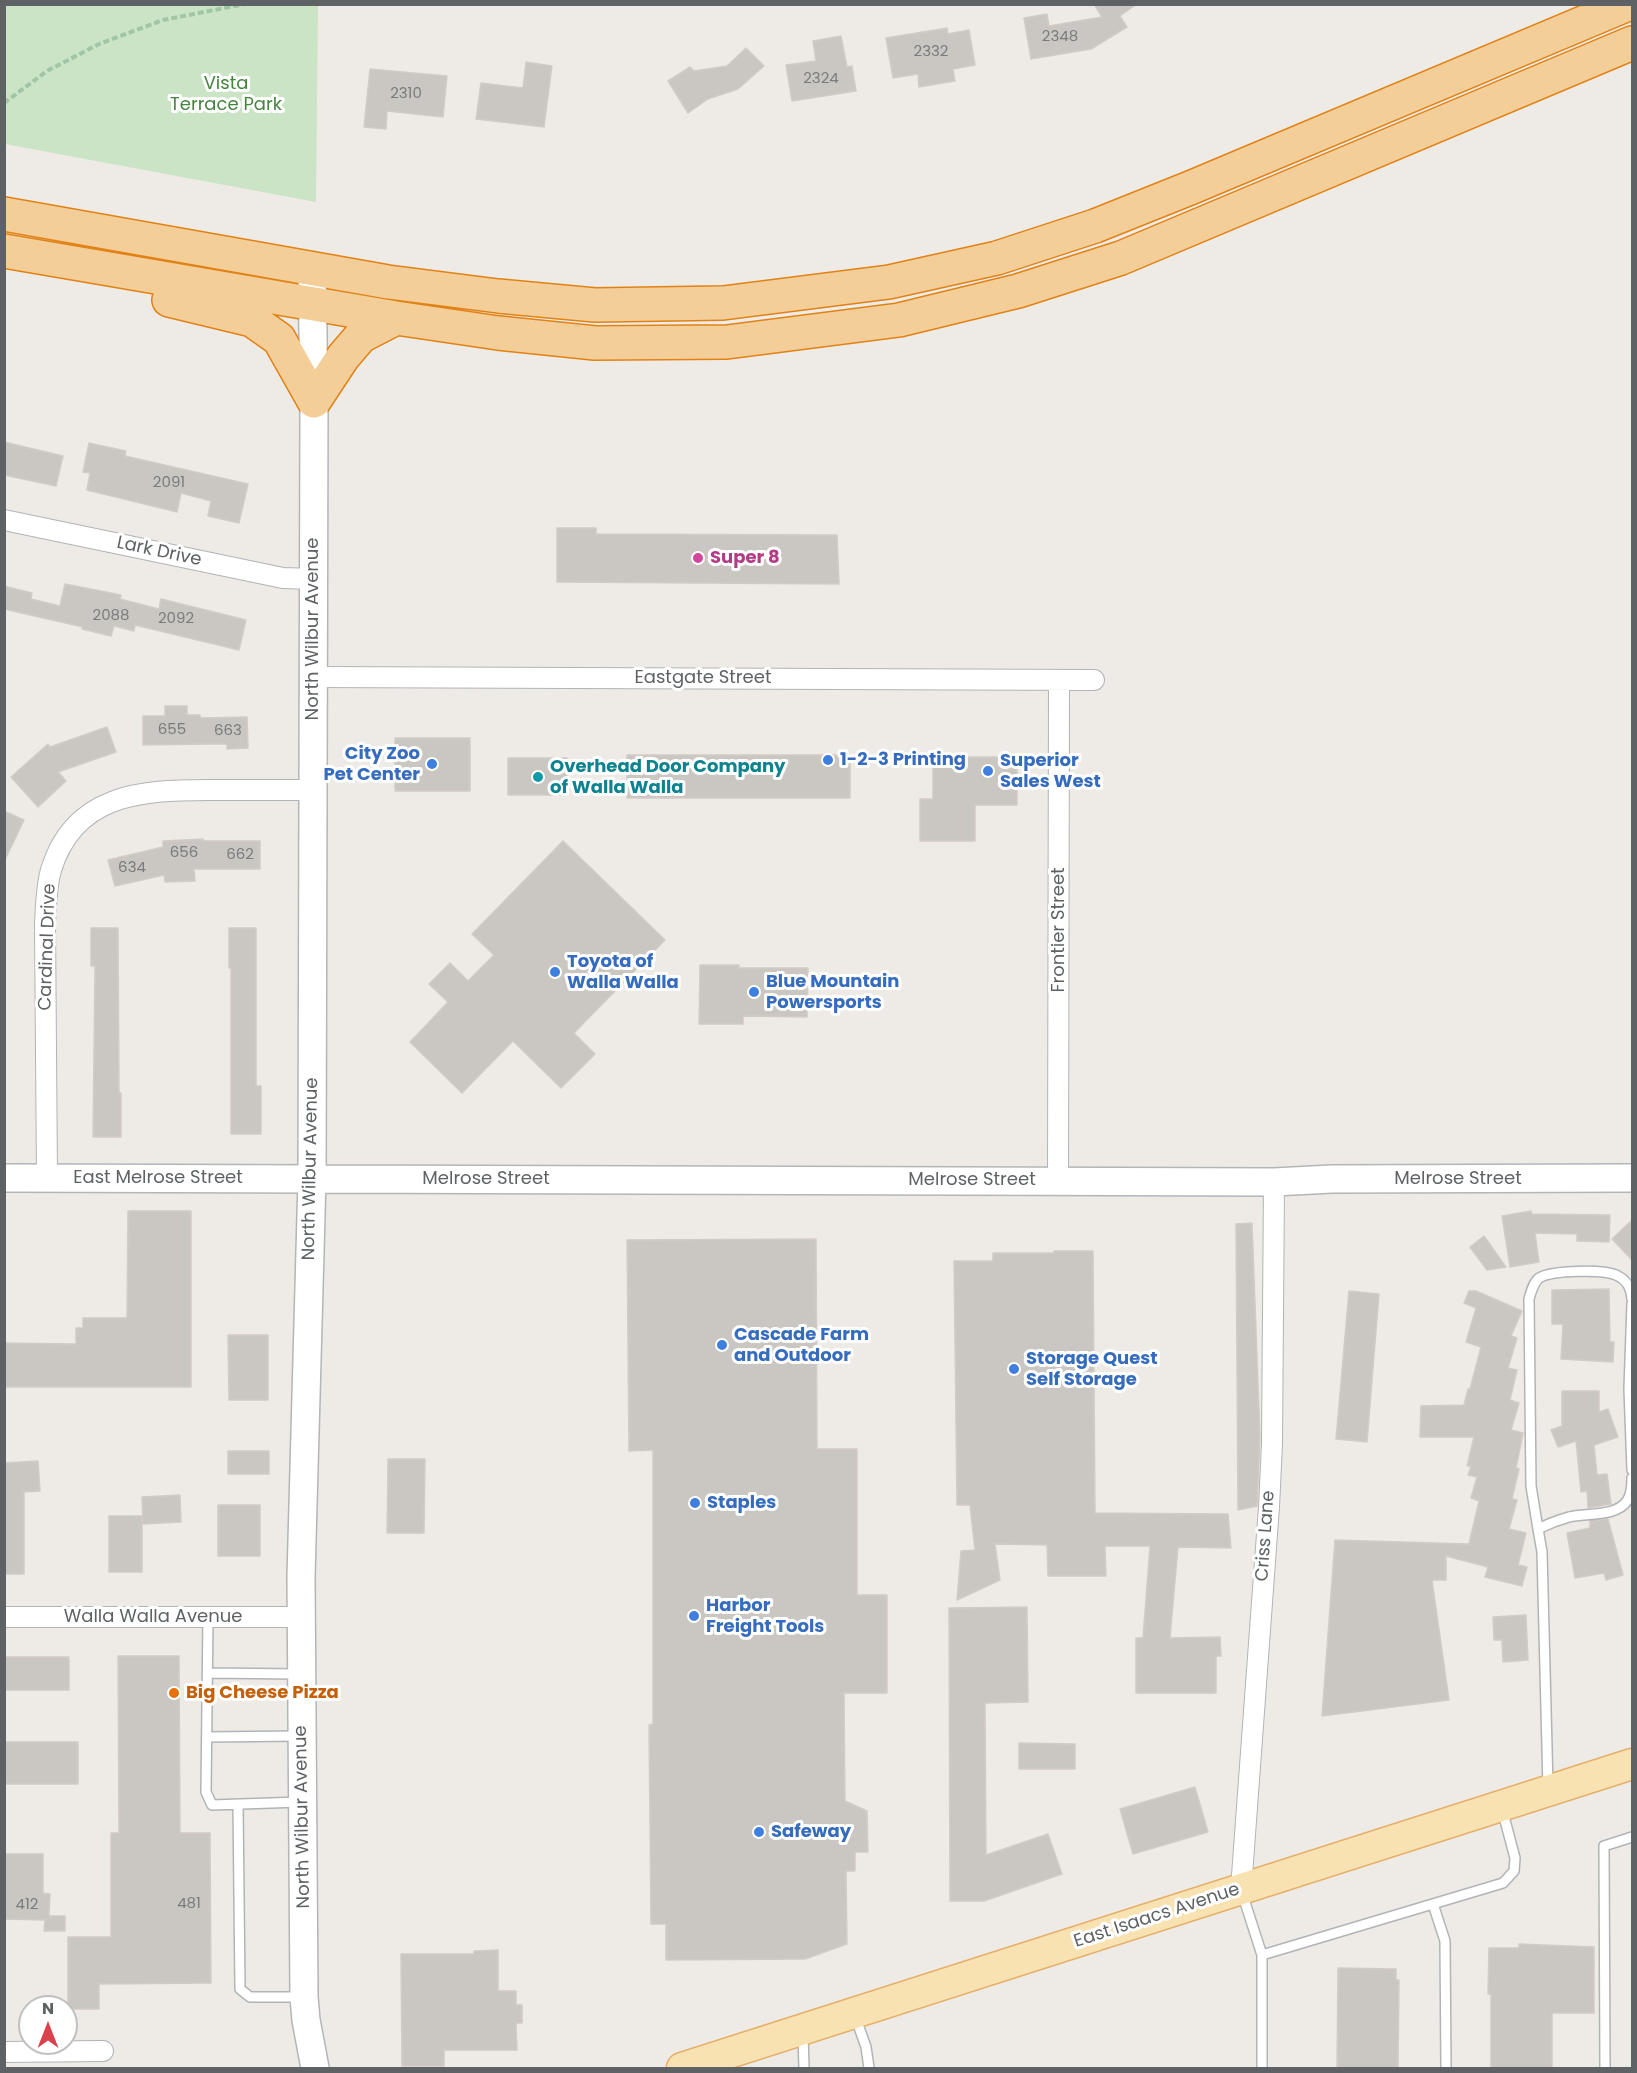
<!DOCTYPE html>
<style>
body{margin:0}
#map{position:relative;width:1637px;height:2073px;overflow:hidden;background:#eeebe6;font-family:Poppins,sans-serif}
canvas{display:block}
.frame{position:absolute;inset:0;border:6px solid #5e6265;pointer-events:none}
.north{position:absolute;left:18px;top:1995px;width:60px;height:60px;box-sizing:border-box;background:#fff;border:2px solid #bfc0c1;border-radius:50%;rotate:0deg;font-size:16px;font-weight:700;line-height:24px;text-align:center;color:#5e6265}
.north::after{content:'';display:block;margin:auto;width:21px;height:27px;background:#da414c;clip-path:polygon(50% 0,100% 100%,50% 72%,0 100%)}
</style>
<div id="map">
<canvas width="1637" height="2073"></canvas>
<div class="frame"></div>
<div class="north">N</div>
</div>
<script>
const context = document.querySelector('canvas').getContext('2d');
context.lineJoin = 'round';
function fill(path, color) { context.fillStyle = color; context.fill(path, 'evenodd'); }
function trace(path, color, width, dash) { context.strokeStyle = color; context.lineWidth = width; context.lineCap = dash ? 'butt' : 'round'; context.setLineDash(dash || []); context.stroke(path); }
function label(font, color, halo, rows, align = 'center') {
  context.font = font + ' Poppins,sans-serif'; context.lineWidth = 6; context.setLineDash([]); context.textBaseline = 'middle'; context.strokeStyle = halo; context.fillStyle = color; for (const [text, x, y, turn = 0] of rows) {
    context.save(); context.translate(x, y); context.rotate((+turn || 0) * Math.PI / 180); context.textAlign = isNaN(turn) ? turn : align; if (halo) context.strokeText(text, 0, 0); context.fillText(text, 0, 0); context.restore();
  }
}
fill(new Path2D(`
 M4,5H318L316,202L5,144Z`), '#cae4c5');
const building = new Path2D(`
 M1094,4H1137L1120,16L1127,27L1091,49L1031,59L1024,18L1047,14L1049,26L1102,17Z
 M947,28L948,34L969,30L975,65L953,69L955,81L919,87L918,74L893,78L886,38Z
 M841,36L847,67L852,66L856,91L792,101L786,65L816,61L813,41Z
 M746,48L764,66L738,89L708,99L688,113L668,81L690,67L694,71L727,66Z
 M526,62L552,66L544,127L476,119L481,83L523,88Z
 M370,69L447,76L443,117L387,111L386,129L364,127Z
 M4,442L63,456L56,486L4,475Z
 M89,443L126,451L125,456L248,484L239,523L208,516L211,501L181,493L177,512L87,490L90,473L83,472Z
 M557,528H596V534L837,535L839,584L557,582Z
 M65,584L121,595L120,599L159,609L161,599L246,620L239,650L135,625L134,631L114,626L111,636L82,629L83,627L4,609V586L32,593L31,599L60,606Z
 M165,706H187V715H200V718L247,717L248,748L227,749V744H209L143,745V716H165Z
 M107,727L116,752L58,772L66,781L38,807L11,777L48,744L50,747Z
 M395,738H470V791H395Z
 M627,755H850V798H627Z
 M965,757H1017V805H975V841H920V799H933V766H965Z
 M508,758H567V795H508Z
 M4,811L24,820L4,862Z
 M203,839V841H260V869H194L195,881L165,882L164,875L115,886L108,860L163,847V841Z
 M563,841L665,940L574,1033L595,1054L561,1088L513,1041L462,1093L410,1042L448,1002L429,984L450,963L468,981L494,955L472,934Z
 M91,928H118L119,1093H121V1137H93L95,966H91Z
 M229,928H256V1086H261V1134H231V968H229Z
 M700,965H739V968H808L807,1017L743,1016V1024H699Z
 M128,1211H191V1387H4V1343L76,1344V1328H83V1318H127Z
 M1531,1211L1532,1214L1610,1215L1609,1242L1577,1241V1234L1535,1233L1539,1262L1510,1267L1502,1216Z
 M1632,1220V1260L1612,1239Z
 M1252,1223L1260,1437L1257,1506L1238,1510L1236,1224Z
 M1484,1236L1506,1267L1487,1270L1470,1247Z
 M816,1239L817,1449H857V1595H887V1693H844L845,1801L867,1811L868,1852H855V1871H846L847,1944L805,1959L666,1960V1924H651L649,1725L653,1724V1450L629,1451L627,1240Z
 M1054,1251H1093L1095,1513L1228,1514L1231,1548L1178,1547L1170,1638L1220,1637L1221,1656H1216V1693H1136V1638H1143L1150,1546H1105L1106,1576H1048L1047,1545L995,1544L1000,1580L957,1600L961,1551L975,1550L970,1505H957L954,1261H993V1253H1054Z
 M1609,1289L1610,1342H1614L1613,1362L1561,1359L1563,1324H1552V1290Z
 M1349,1291L1379,1294L1367,1442L1336,1439Z
 M1469,1291H1476L1522,1311L1511,1336L1517,1338L1508,1368L1517,1370L1510,1400L1519,1403L1511,1430L1523,1433L1516,1468L1519,1469L1512,1499L1517,1500L1509,1529L1526,1533L1518,1565L1527,1567L1522,1586L1485,1577L1488,1567L1446,1556V1580H1432L1449,1700L1322,1716L1335,1540L1469,1544L1479,1501L1471,1498L1477,1477L1468,1475L1471,1466H1467L1474,1437H1420L1421,1406L1464,1405L1468,1389H1470L1481,1347L1466,1342L1476,1308L1464,1303Z
 M228,1335H268V1400H229Z
 M1562,1391H1599V1412L1608,1409L1618,1437L1594,1445L1597,1475L1607,1474L1611,1504L1588,1508L1587,1491L1581,1492L1576,1441L1558,1447L1551,1430L1562,1426Z
 M228,1451H269V1474H228Z
 M388,1459H425L424,1533H387Z
 M38,1461L40,1491L24,1492V1574H4V1463Z
 M180,1495L181,1522L143,1524L142,1497Z
 M218,1505H260V1556H218Z
 M109,1516H142V1572H109Z
 M1608,1519L1623,1575L1606,1580L1604,1573L1575,1578L1567,1533L1590,1528V1521Z
 M1027,1607L1028,1702L985,1703L986,1855L1048,1834L1062,1874L984,1901H950L949,1608Z
 M1526,1615L1528,1660L1503,1662L1502,1640H1494L1493,1617Z
 M118,1656H179L180,1833H210L211,1983L99,1984V2009H68V1937H111V1833H119Z
 M4,1657H69V1690H4Z
 M4,1742H78V1784H4Z
 M1019,1743L1075,1744V1769H1019Z
 M1195,1787L1208,1832L1133,1854L1120,1809Z
 M4,1854H43V1893L50,1894L49,1916H65V1931H44L45,1920L4,1919Z
 M1519,1944L1594,1947V2013H1552V2068H1491V1994H1488L1489,1948H1519Z
 M498,1950V1991H516V2005H522V2023H516L517,2050H444V2066H402L401,1954H474V1951Z
 M1338,1968L1396,1969V1980H1399L1398,2068H1337Z`);
fill(building, '#cac6c2');
trace(building, '#d3ccc5', 1.5);
const lane = new Path2D(`
 M1632,1299C1631,1289 1628,1281 1618,1276C1605,1269 1552,1270 1539,1278C1533,1283 1531,1292 1529,1299L1531,1486L1538,1529C1548,1524 1558,1520 1569,1517C1587,1513 1616,1517 1627,1501C1632,1494 1632,1485 1632,1478
 M1632,1304L1629,1389L1632,1470
 M1538,1529L1542,1552L1548,1787
 M208,1617L206,1792L212,1805L300,1802
 M208,1673L298,1674
 M207,1737L300,1736
 M238,1804L240,1989L250,1997H302
 M1242,1893L1262,1955L1503,1883L1514,1871L1515,1858L1502,1809
 M1433,1904L1445,1941L1446,2068
 M855,2016L866,2047L869,2068
 M803,2035L804,2068
 M1262,2068V1955
 M1605,2068L1604,1846L1632,1837`);
const street = new Path2D(`
 M4,520L283,578L313,579
 M313,677L1094,680
 M47,1177L45,924C46,906 46,888 51,870C74,794 141,790 208,790C243,790 278,790 313,790
 M1058,1181L1059,680
 M4,1617H302
 M1241,1889L1269,1507L1272,1444L1274,1182
 M4,2052L103,2051`);
const secondary = new Path2D(`
 M312,269L314,401L312,1179L301,1577L304,1997L306,2020L315,2068
 M4,1178L1274,1182L1332,1179L1632,1178`);
const primary = new Path2D(`
 M682,2068L1632,1764`);
const highway = new Path2D(`
 M4,214L388,282L498,296L595,305L723,303L889,282L997,258L1095,226L1190,188L1628,4
 M4,251L396,318L498,333L595,343L727,342L899,320L1018,291L1121,258L1632,43
 M169,300L252,320L279,339L314,401L343,357L361,336L396,318`);
trace(lane, '#b1b4b7', 12);
trace(street, '#b1b4b7', 22);
trace(secondary, '#b2b6b9', 30);
trace(primary, '#e5af69', 33);
trace(highway, '#e08215', 36);
trace(new Path2D(`
 M4,103L47,71L99,44L163,20L245,4`), '#a0c6a5', 4, [6, 3]);
trace(lane, '#fff', 9);
trace(street, '#fff', 20);
trace(secondary, '#fff', 27);
trace(primary, '#f8e2b2', 30);
trace(highway, '#f4ce98', 33);
for (const [x, y, r, color] of [
 [698,558,6,"#d1479c"],
 [828,760,6,"#3f7fe0"],
 [432,764,6,"#3f7fe0"],
 [988,771,6,"#3f7fe0"],
 [538,777,6,"#0f9aa8"],
 [555,972,6,"#3f7fe0"],
 [754,992,6,"#3f7fe0"],
 [722,1345,6,"#3f7fe0"],
 [1014,1369,6,"#3f7fe0"],
 [695,1503,6,"#3f7fe0"],
 [694,1616,6,"#3f7fe0"],
 [174,1693,6,"#e8710a"],
 [759,1832,6,"#3f7fe0"]
]) { const dot = new Path2D(); dot.arc(x, y, r, 0, 2 * Math.PI); context.fillStyle = color; context.fill(dot); trace(dot, '#fff', 2); }
label('15px', '#797b7c', null, [
 ["2348",1060,37],
 ["2332",931,52],
 ["2324",821,79],
 ["2310",406,94],
 ["2091",169,483],
 ["2088",111,616],
 ["2092",176,619],
 ["655",172,730],
 ["663",228,731],
 ["656",184,853],
 ["662",240,855],
 ["634",132,868],
 ["481",189,1904],
 ["412",27,1905]
]);
label('18px', '#45843e', '#fff', [
 ["Vista",226,84],
 ["Terrace Park",226,105]
]);
label('18px', '#5e6265', '#fff', [
 ["Lark Drive",159,552,12],
 ["North Wilbur Avenue",313,629,-90],
 ["Eastgate Street",703,678],
 ["Frontier Street",1059,930,-90],
 ["Cardinal Drive",48,947,-88],
 ["North Wilbur Avenue",311,1169,-89],
 ["East Melrose Street",158,1178],
 ["Melrose Street",486,1179],
 ["Melrose Street",1458,1179],
 ["Melrose Street",972,1180],
 ["Criss Lane",1266,1536,-86],
 ["Walla Walla Avenue",153,1617],
 ["North Wilbur Avenue",303,1817,-91],
 ["East Isaacs Avenue",1157,1916,-18]
]);
label('bold 18px', '#b23c85', '#fff', [
 ["Super 8",710,558]
], 'left');
label('bold 18px', '#366cbe', '#fff', [
 ["City Zoo",420,754,"right"],
 ["Pet Center",420,775,"right"],
 ["1-2-3 Printing",840,760],
 ["Superior",1000,761],
 ["Sales West",1000,782],
 ["Toyota of",567,962],
 ["Walla Walla",567,983],
 ["Blue Mountain",766,982],
 ["Powersports",766,1003],
 ["Cascade Farm",734,1335],
 ["and Outdoor",734,1356],
 ["Storage Quest",1026,1359],
 ["Self Storage",1026,1380],
 ["Staples",707,1503],
 ["Harbor",706,1606],
 ["Freight Tools",706,1627],
 ["Safeway",771,1832]
], 'left');
label('bold 18px', '#0d838f', '#fff', [
 ["Overhead Door Company",550,767],
 ["of Walla Walla",550,788]
], 'left');
label('bold 18px', '#c56008', '#fff', [
 ["Big Cheese Pizza",186,1693]
], 'left');
</script>
